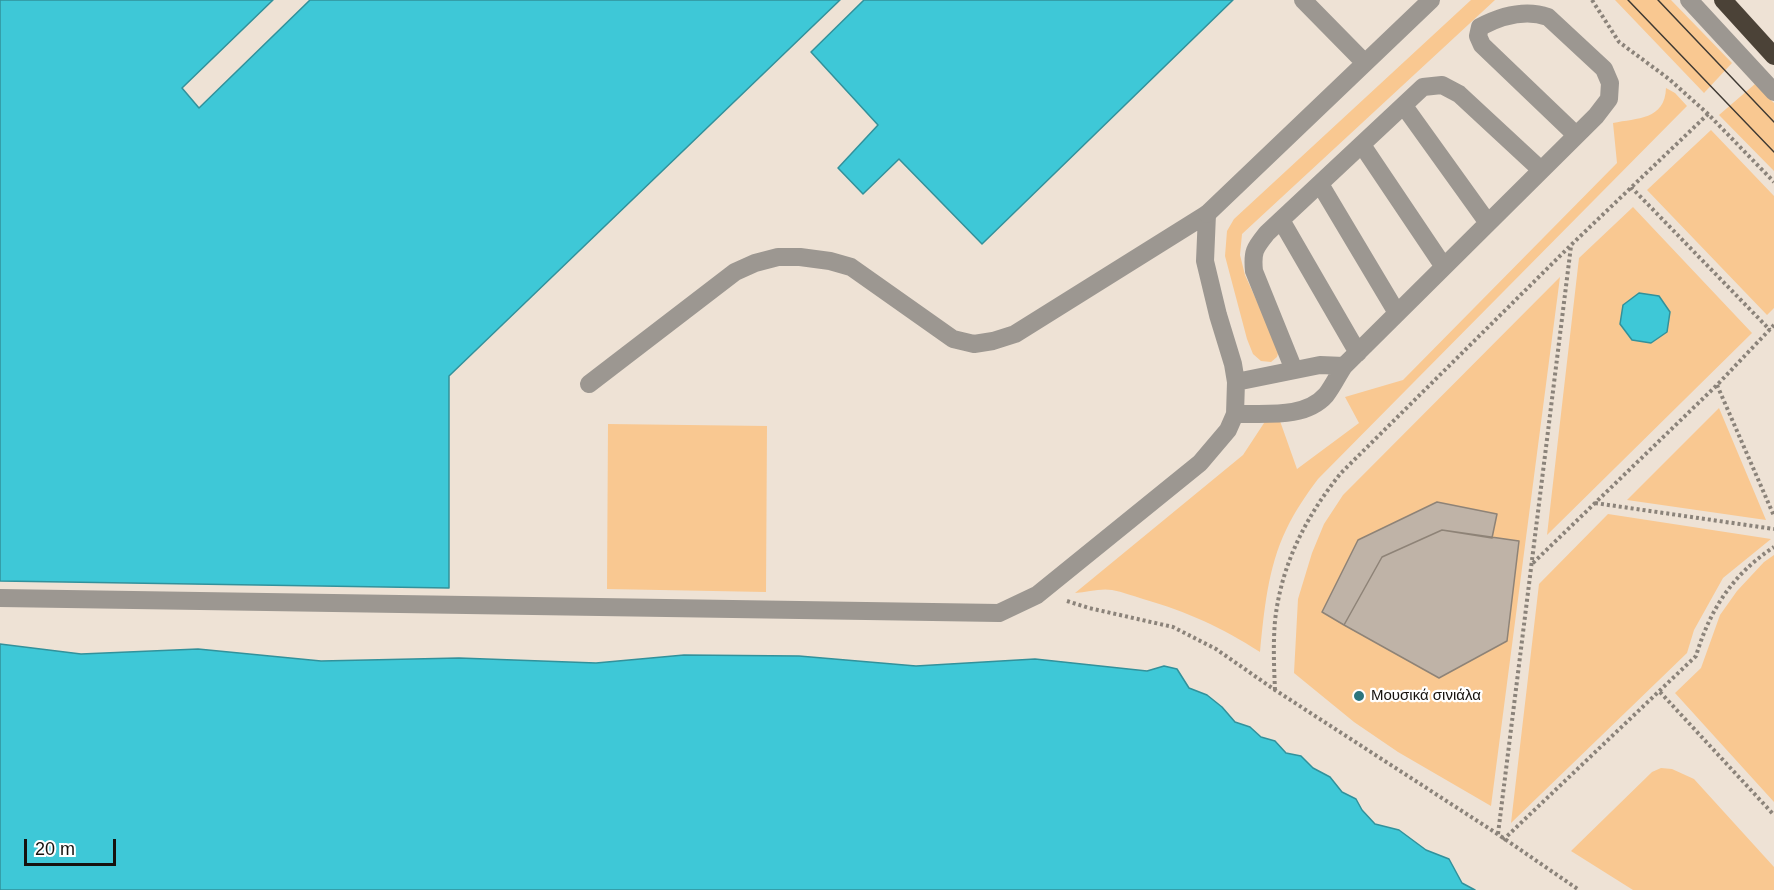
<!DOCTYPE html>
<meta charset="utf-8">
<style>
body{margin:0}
#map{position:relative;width:1774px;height:890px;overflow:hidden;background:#eee2d5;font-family:Arial,sans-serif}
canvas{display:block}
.scale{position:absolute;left:24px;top:839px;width:92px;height:27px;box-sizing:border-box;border:3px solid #16120e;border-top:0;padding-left:8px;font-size:18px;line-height:21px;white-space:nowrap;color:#16120e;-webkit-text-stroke:4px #fff;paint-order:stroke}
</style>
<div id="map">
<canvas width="1774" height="890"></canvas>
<div class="scale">20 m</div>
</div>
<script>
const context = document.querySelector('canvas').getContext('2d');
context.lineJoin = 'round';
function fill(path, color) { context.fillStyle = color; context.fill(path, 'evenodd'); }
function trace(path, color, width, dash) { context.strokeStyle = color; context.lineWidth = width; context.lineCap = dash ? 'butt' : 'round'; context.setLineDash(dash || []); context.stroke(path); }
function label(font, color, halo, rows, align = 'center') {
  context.font = font + ' Arial,sans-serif'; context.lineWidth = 4.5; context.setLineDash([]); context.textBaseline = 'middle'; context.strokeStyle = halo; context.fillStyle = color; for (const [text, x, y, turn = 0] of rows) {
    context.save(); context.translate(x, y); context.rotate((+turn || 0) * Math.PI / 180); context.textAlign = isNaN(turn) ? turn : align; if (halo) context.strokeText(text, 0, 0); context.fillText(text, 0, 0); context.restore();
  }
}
fill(new Path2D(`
 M1471,0H1495L1242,234L1240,255L1245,275L1279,350L1277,357L1271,362L1261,361L1253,354L1247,339L1225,256L1227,231L1234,219Z
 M1615,0H1671L1732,63L1704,93Z
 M1755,84L1774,103V171L1719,115Z
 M1666,88L1675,93L1687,106L1318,479C1306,495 1295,511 1286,530C1268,567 1264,611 1260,652C1221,627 1188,612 1143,599C1133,596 1123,592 1112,590C1101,588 1087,592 1075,593L1243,455L1266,420L1280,421L1297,469L1359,423L1345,397L1403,380L1617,163L1613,123C1637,118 1665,120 1666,88Z
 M1711,130L1774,196V308L1767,315L1647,190Z
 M1633,207L1752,333L1547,535L1579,258Z
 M1560,277L1491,806L1398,752L1354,722L1294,673L1298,599L1312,553L1324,524L1343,495Z
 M1719,408L1766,520L1627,500Z
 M608,424L767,426L766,592L607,589Z
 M1608,514L1771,539L1723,578L1694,630L1687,653L1511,823L1539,584Z
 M1774,555V802L1675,693L1701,668L1720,615L1737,591L1764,562Z
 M1661,768L1672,769L1694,779L1774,867V890H1633L1571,851L1652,772Z`), '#f9c891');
const water = new Path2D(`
 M0,0H273L182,88L199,108L310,0H840L449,376V588L0,581Z
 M864,0H1233L982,244L899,159L863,194L838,168L878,125L811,52Z
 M1639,293L1659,296L1670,312L1667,332L1651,343L1632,340L1620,324L1623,305Z
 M0,644L81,654L198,649L321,661L459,658L596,663L684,655L799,656L916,666L1035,659L1147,671L1164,666L1177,669L1189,688L1207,695L1222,707L1235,722L1250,727L1261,737L1275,741L1286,753L1301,756L1313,768L1330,777L1342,792L1356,799L1362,810L1375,824L1399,830L1426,850L1449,859L1462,883L1475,890H0Z`);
fill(water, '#3ec8d7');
trace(water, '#32919b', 1.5);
const building = new Path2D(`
 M1437,502L1497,514L1492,538L1442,530L1382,557L1344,625L1322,612L1358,540Z
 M1442,530L1519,541L1507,641L1439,678L1344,625L1382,557Z`);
fill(building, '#bfb3a7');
trace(building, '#8e8377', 1.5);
trace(new Path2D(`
 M1592,0L1619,42L1669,79L1708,114L1774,182
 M1631,187L1770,330
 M1717,385L1774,516
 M1595,503L1774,529
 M1533,563L1717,385L1774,325
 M1067,601L1089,608L1173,627L1216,649L1275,690L1496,833L1579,890
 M1275,690C1274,667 1273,644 1275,621C1281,565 1306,516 1341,473L1571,245L1708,114
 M1660,692L1774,815
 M1498,834L1571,246
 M1503,840L1696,656C1710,609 1733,574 1774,547`), '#8b837a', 4, [3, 3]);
trace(new Path2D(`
 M1404,106L1488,223
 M1362,145L1444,267
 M1320,184L1397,313
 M1281,220L1358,353
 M1294,370L1254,271C1252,251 1255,248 1267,233L1423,87L1442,85L1459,94L1541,170
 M1236,382L1320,365L1344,366
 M589,384L735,272L755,263L778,257H800L830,261L851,267L953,339L974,344L993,341L1015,334L1207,214
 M1235,414C1265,413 1305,419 1326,395C1333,386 1338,375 1344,366L1596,116L1609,99L1610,83L1604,69L1548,17C1525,9 1501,16 1480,27L1478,36L1482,45L1576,135
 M0,598L999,613L1037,595L1200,463L1228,430L1235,414L1236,382L1233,364L1218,315L1205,261L1207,214`), '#9c9791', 18);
trace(new Path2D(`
 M1303,0L1365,63
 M1689,0L1774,92
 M1207,214L1431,0`), '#9c9791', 18);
trace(new Path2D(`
 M1723,0L1774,56`), '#4b4237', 18);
trace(new Path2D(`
 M1628,0L1774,152
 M1658,0L1774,122`), '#3e3933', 1.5);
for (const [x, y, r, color] of [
 [1359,696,6,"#2c757d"]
]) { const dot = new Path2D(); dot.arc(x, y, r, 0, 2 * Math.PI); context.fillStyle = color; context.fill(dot); trace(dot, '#fff', 2); }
label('15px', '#16120e', '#fff', [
 ["Μουσικά σινιάλα",1371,696]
], 'left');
</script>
